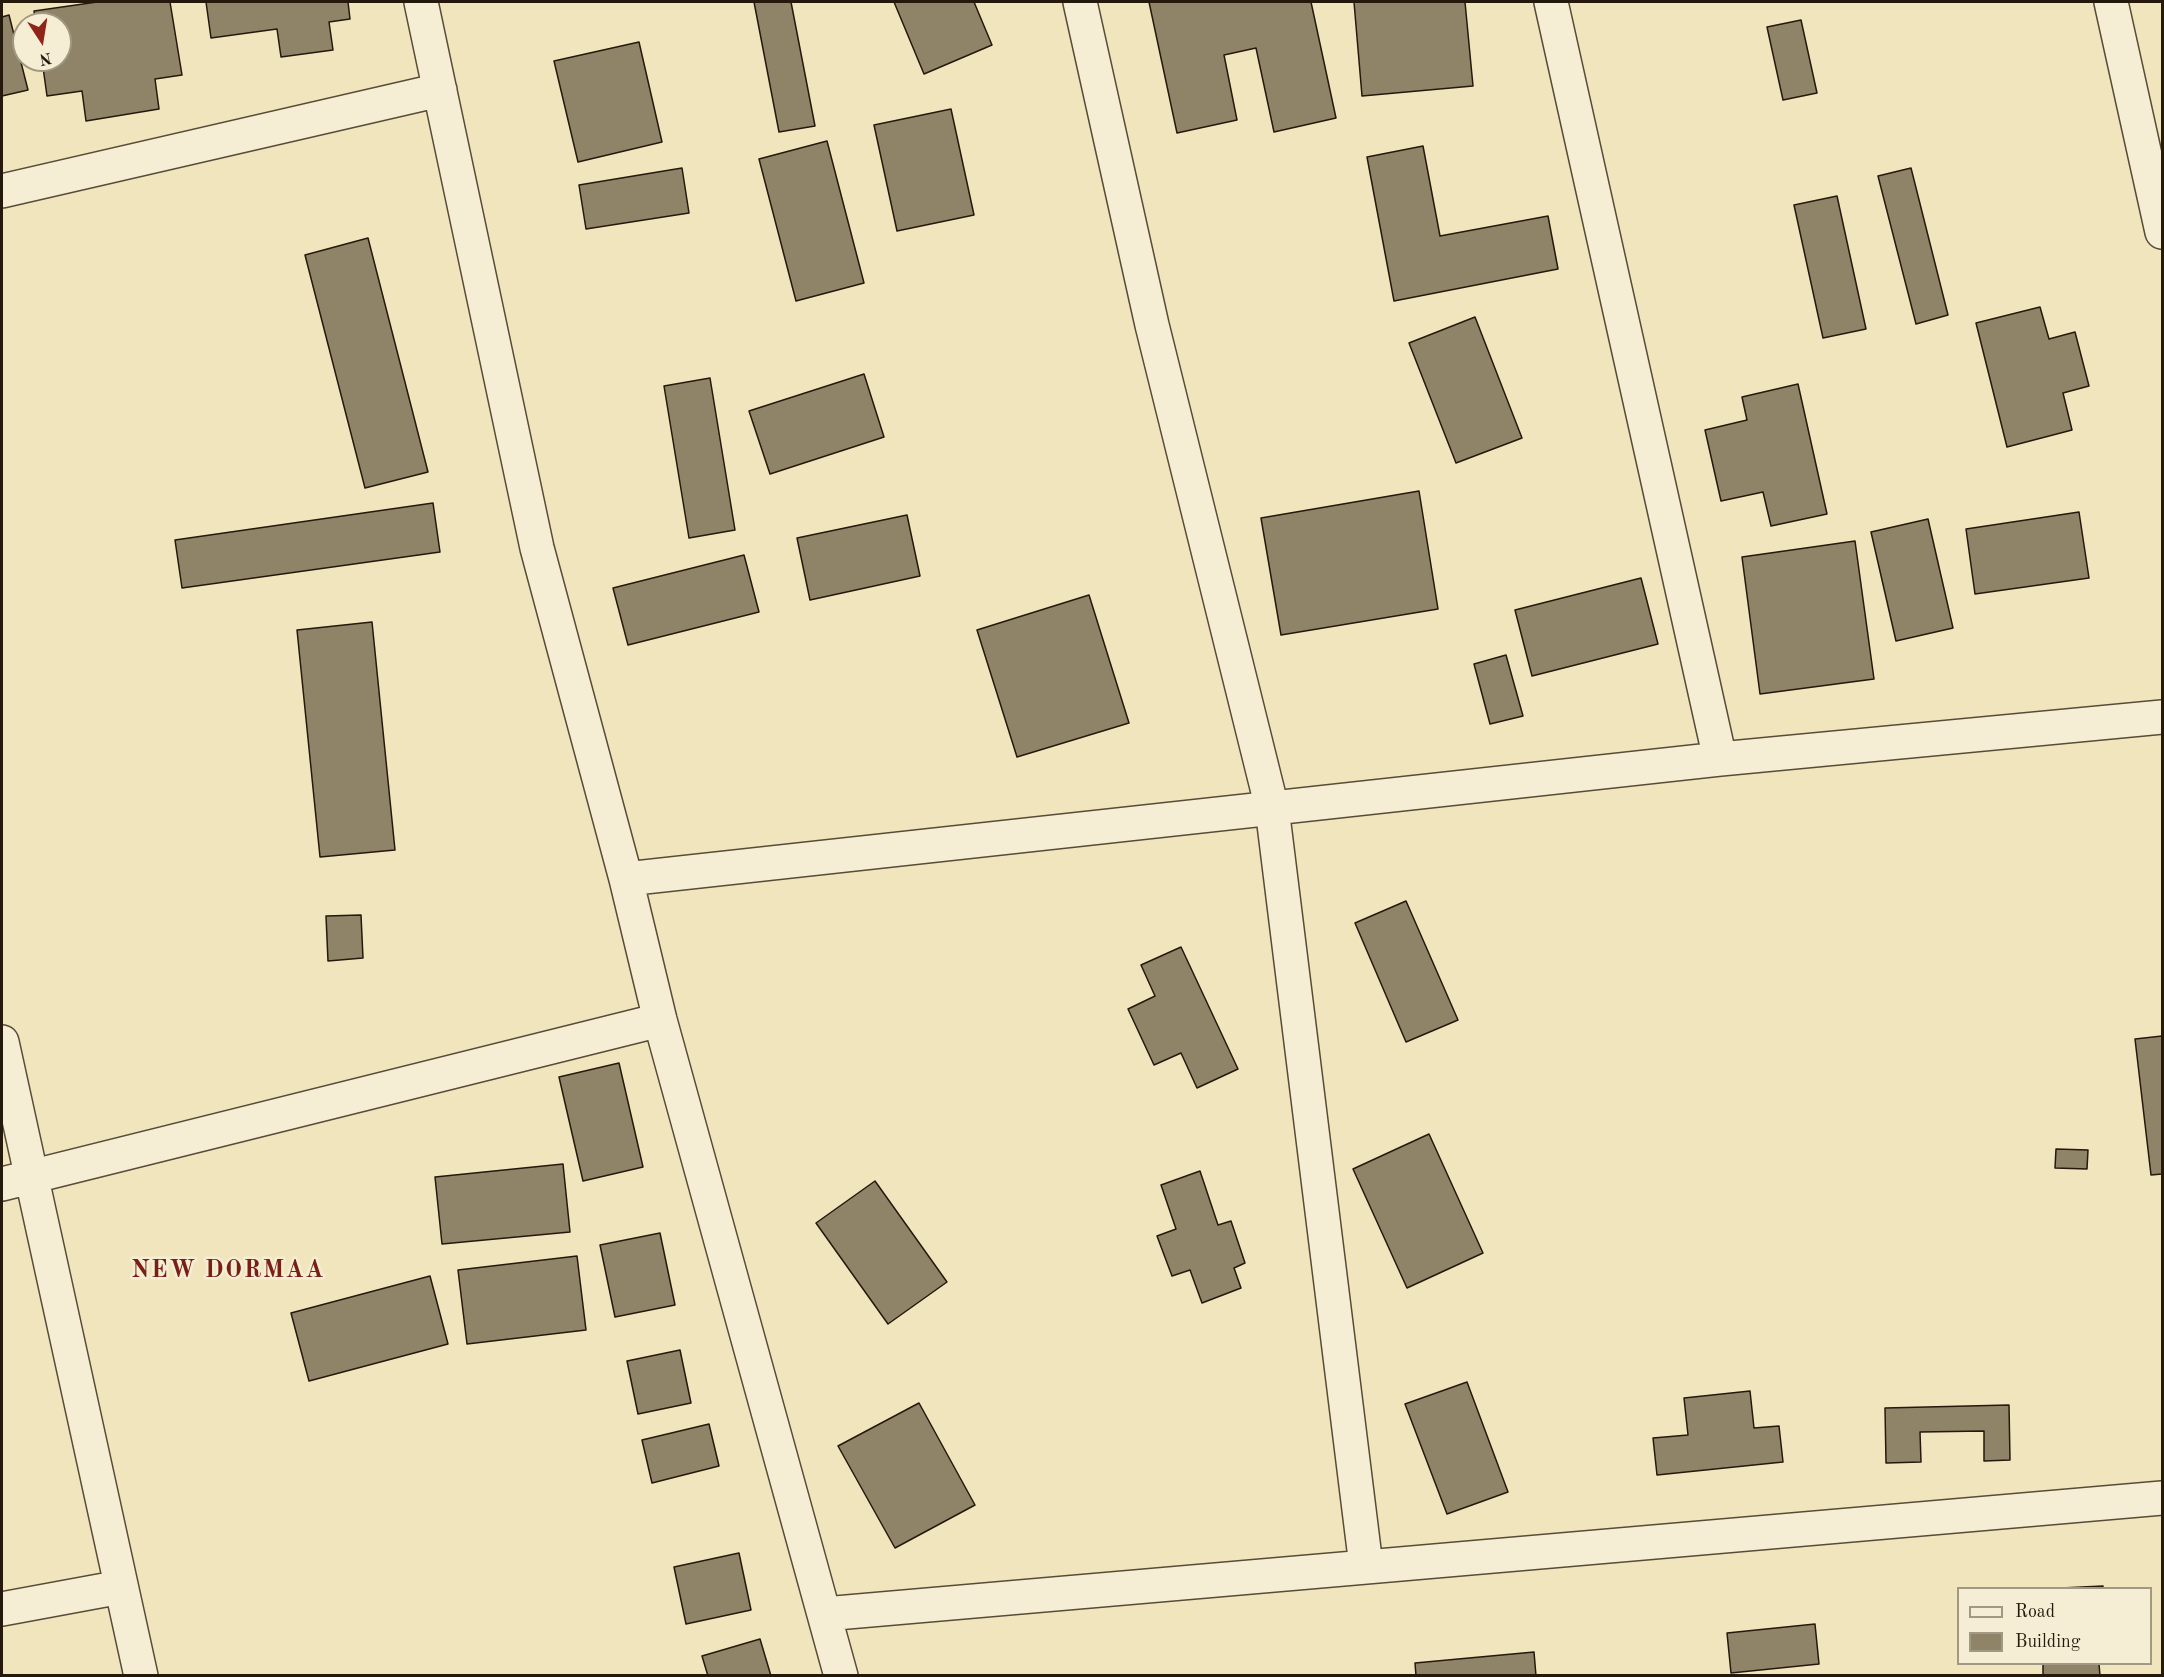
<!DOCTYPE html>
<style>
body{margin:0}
#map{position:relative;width:2164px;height:1677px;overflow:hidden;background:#f1e5bd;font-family:"Old Standard TT",serif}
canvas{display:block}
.frame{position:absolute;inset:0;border:3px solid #25190c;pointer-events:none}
.legend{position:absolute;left:1957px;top:1587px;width:195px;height:78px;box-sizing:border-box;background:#f6eed4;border:2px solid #a29984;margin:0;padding:8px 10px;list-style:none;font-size:18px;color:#25190c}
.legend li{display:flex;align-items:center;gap:12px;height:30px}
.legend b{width:30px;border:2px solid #a29984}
.north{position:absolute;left:12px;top:12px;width:60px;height:60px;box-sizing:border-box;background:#f6eed4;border:2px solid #a29984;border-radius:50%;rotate:168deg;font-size:16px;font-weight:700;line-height:24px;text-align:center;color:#25190c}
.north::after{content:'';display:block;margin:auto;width:21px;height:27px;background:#8f2418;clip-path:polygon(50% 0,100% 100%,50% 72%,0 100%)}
</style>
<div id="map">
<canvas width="2164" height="1677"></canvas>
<div class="frame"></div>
<ul class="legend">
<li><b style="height:8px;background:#f6eed4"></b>Road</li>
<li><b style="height:16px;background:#8f8368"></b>Building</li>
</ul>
<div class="north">N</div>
</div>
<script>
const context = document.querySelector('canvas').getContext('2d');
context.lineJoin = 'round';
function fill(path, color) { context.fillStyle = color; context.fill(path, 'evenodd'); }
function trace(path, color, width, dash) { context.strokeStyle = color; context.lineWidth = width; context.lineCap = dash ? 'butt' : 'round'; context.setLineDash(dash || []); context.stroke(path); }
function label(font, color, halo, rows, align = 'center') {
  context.font = font + ' "Old Standard TT",serif'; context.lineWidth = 5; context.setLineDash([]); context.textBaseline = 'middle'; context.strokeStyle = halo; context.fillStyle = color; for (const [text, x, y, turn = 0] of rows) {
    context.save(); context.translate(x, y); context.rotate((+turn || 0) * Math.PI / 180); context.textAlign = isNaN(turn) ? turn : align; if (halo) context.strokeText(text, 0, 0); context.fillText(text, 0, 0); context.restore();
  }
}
const building = new Path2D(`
 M97,2H170L182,75L155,79L159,109L86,121L82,91L47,96L42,60H60V24H36L34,11Z
 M206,2H348L350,19L329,22L333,50L281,57L277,29L211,38Z
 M754,2H791L815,126L779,132Z
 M894,2H974L992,45L924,74Z
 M1149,2H1311L1336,118L1274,132L1256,48L1224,55L1237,120L1177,133Z
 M1354,2H1465L1473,86L1362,96Z
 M9,15L28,90L2,96V17Z
 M1801,20L1817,93L1783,100L1767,27Z
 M639,42L662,142L578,162L554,61Z
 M951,109L974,215L897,231L874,125Z
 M827,141L864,283L796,301L759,159Z
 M1423,146L1440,236L1548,216L1558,269L1394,301L1367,157Z
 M682,168L689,213L586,229L579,185Z
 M1911,168L1948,315L1916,324L1878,176Z
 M1837,196L1866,329L1823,338L1794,205Z
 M368,238L428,472L365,488L305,255Z
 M2040,307L2049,339L2075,332L2089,386L2063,393L2072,430L2007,447L1976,323Z
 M1475,317L1522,438L1456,463L1409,343Z
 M864,374L884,437L770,474L749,411Z
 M710,378L735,530L689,538L664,386Z
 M1798,384L1827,514L1771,526L1763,492L1721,501L1705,430L1747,420L1742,397Z
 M1419,491L1438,609L1281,635L1261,518Z
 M433,503L440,552L182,588L175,540Z
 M2079,512L2089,578L1975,594L1966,529Z
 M907,515L920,576L810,600L797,538Z
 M1928,519L1953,628L1896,641L1871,532Z
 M1855,541L1874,679L1760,694L1742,557Z
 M744,555L759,612L628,645L613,588Z
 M1641,578L1658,644L1532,676L1515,610Z
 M1089,595L1129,723L1017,757L977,630Z
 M372,622L395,850L320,857L297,630Z
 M1506,655L1523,716L1490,724L1474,664Z
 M1406,901L1458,1020L1406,1042L1355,923Z
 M361,915L363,958L328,961L326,916Z
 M1181,947L1238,1069L1197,1088L1181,1053L1154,1065L1128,1009L1155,996L1141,965Z
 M2162,1036V1174L2151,1175L2135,1039Z
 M619,1063L643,1167L583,1181L559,1077Z
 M1429,1134L1483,1253L1407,1288L1353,1169Z
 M2056,1149L2088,1150L2087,1169L2055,1168Z
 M563,1164L570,1232L442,1244L435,1177Z
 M1200,1171L1218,1225L1231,1221L1245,1263L1234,1268L1241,1288L1202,1303L1190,1270L1172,1276L1157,1236L1176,1229L1161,1185Z
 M875,1181L947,1282L888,1324L816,1223Z
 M660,1233L675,1305L615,1317L600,1245Z
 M577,1256L586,1330L467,1344L458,1270Z
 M430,1276L448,1344L309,1381L291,1313Z
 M680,1350L691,1403L638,1414L627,1361Z
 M1467,1382L1508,1492L1447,1514L1405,1404Z
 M1750,1391L1754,1428L1779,1426L1783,1462L1657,1475L1653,1438L1688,1435L1684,1398Z
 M919,1403L975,1505L895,1548L838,1446Z
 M2009,1405L2010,1460L1984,1461V1431L1920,1432L1921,1462L1886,1463L1885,1408Z
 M709,1424L719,1466L652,1483L642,1440Z
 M739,1553L751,1610L686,1624L674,1567Z
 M2103,1586V1588H2061Z
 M1815,1624L1819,1664L1731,1673L1727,1633Z
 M760,1639L771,1676H708L702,1656Z
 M1534,1652L1536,1676H1416L1415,1663Z
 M2043,1664H2099L2100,1676H2043Z`);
fill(building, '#8f8368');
trace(building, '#25190c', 1.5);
const minor = new Path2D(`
 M421,2L537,548L626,879L660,1020L841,1676
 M1080,2L1152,325L1272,808L1366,1566
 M1551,2L1720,759
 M2111,2L2162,232
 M2,191L440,90
 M626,879L1720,759L2162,717
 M2,1042L141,1676
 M2,1184L660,1020
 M2,1609L121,1587
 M824,1614L2162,1498`);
trace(minor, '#584c38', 36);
trace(minor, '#f6eed4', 33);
context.letterSpacing = '1.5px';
label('bold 24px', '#7a1f14', '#f6eed4', [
 ["NEW DORMAA",228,1271]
]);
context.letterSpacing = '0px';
</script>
